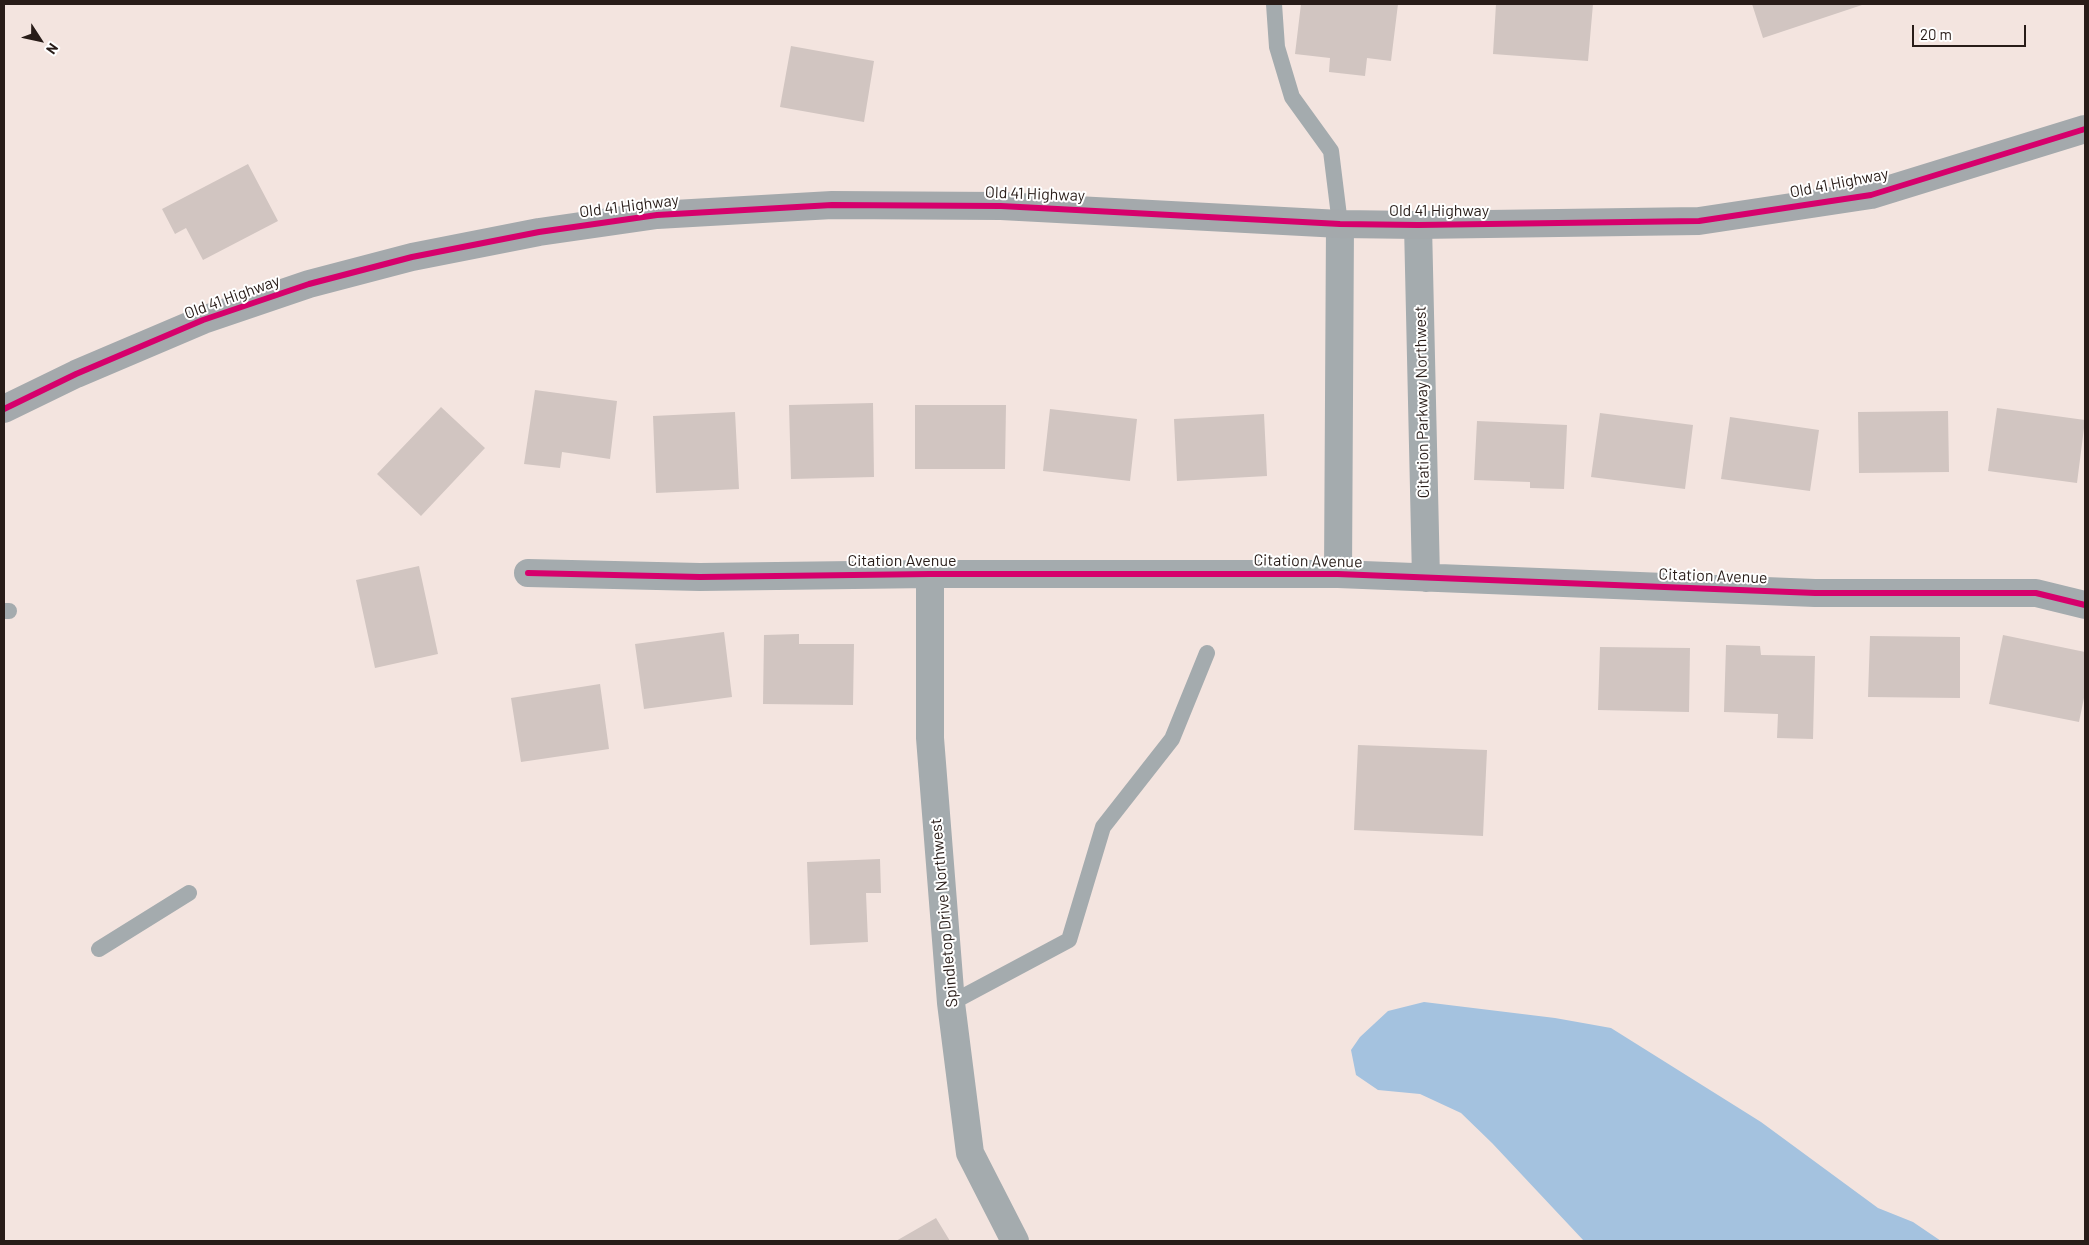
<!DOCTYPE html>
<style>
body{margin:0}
#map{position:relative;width:2089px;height:1245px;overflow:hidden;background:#f3e4df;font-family:Barlow,sans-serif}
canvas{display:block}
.frame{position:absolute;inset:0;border:5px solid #281c18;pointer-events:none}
.north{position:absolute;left:15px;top:15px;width:50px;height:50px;-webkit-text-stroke:4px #fff;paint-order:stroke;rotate:125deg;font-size:14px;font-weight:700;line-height:20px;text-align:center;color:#281c18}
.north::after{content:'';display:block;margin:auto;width:18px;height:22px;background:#281c18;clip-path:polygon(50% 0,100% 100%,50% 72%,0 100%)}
.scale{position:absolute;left:1912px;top:25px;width:114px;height:22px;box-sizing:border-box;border:2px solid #281c18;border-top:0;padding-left:6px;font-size:15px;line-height:18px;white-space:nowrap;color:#281c18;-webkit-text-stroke:4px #fff;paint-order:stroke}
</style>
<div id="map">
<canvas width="2089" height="1245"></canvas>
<div class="frame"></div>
<div class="north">N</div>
<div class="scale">20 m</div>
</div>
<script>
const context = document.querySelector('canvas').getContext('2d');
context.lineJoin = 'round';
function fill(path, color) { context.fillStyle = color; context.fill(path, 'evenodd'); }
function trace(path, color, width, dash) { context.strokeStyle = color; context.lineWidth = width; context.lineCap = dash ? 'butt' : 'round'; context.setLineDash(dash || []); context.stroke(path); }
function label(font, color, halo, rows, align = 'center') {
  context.font = font + ' Barlow,sans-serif'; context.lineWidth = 4; context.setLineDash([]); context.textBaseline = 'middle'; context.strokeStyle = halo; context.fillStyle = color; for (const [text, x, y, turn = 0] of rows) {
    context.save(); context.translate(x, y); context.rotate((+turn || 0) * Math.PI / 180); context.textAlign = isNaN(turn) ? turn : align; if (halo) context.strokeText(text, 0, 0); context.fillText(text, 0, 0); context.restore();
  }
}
fill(new Path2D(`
 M1424,1002L1555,1018L1611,1028L1761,1122L1878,1208L1913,1222L1941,1241H1584L1492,1143L1461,1113L1420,1094L1378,1090L1356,1075L1351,1050L1360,1037L1388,1011Z`), '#a4c2df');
fill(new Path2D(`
 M1301,4H1398L1391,61L1367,58L1365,76L1329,72L1330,58L1295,54Z
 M1496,4H1593L1588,61L1493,54Z
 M1752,4H1865L1763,38Z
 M791,46L874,61L864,122L780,107Z
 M248,164L278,221L203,260L186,228L175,234L162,209Z
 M535,390L617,401L610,459L562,452L560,468L524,464Z
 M873,403L874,477L791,479L789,405Z
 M915,405H1006L1005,469H915Z
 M441,407L485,448L421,516L377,474Z
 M1997,408L2085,420L2077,483L1988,471Z
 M1050,409L1137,419L1130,481L1043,471Z
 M1948,411L1949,472L1859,473L1858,412Z
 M735,412L739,489L656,493L653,416Z
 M1600,413L1693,425L1685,489L1591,477Z
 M1264,414L1267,476L1177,481L1174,419Z
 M1730,417L1819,430L1810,491L1721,479Z
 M1477,421L1567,425L1564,489L1530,488V482L1474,480Z
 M419,566L438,654L375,668L356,580Z
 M724,632L732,697L644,709L635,644Z
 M799,634V644H854L853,705L763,704L764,635Z
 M2003,635L2085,652V693L2079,722L1989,704Z
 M1870,636L1960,637V698L1868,697Z
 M1726,645L1760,646L1761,655L1815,656L1813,739L1777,738L1778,714L1724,712Z
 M1600,647L1690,648L1689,712L1598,710Z
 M600,684L609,749L521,762L511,698Z
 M1358,745L1487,750L1483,836L1354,830Z
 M880,859L881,893H866L868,942L810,945L807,862Z
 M936,1218L950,1241H896Z`), '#d1c5c1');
trace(new Path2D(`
 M1274,4L1277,47L1292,97L1331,151L1340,224
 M4,611H9
 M99,949L189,893
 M951,1003L1069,940L1103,827L1172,739L1207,653`), '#a4abae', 16);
trace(new Path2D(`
 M1418,225L1426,578
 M528,573L700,577L930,574H1338L1815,593H2036L2085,605
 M930,574V738L951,1003L970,1153L1015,1241
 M1338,574L1340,224`), '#a4abae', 28);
trace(new Path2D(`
 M4,409L76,374L203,320L309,284L412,257L539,232L657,215L832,205L1001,206L1340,224L1418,225L1699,221L1871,195L2085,129`), '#a4a9ac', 28);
trace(new Path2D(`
 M4,409L76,374L203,320L309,284L412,257L539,232L657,215L832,205L1001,206L1340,224L1418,225L1699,221L1871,195L2085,129
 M528,573L700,577L930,574H1338L1815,593H2036L2085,605`), '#d6006c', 6);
label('16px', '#281c18', '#fff', [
 ["Old 41 Highway",1839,183,-11],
 ["Old 41 Highway",1035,194,2],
 ["Old 41 Highway",629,206,-7],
 ["Old 41 Highway",1439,211],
 ["Old 41 Highway",232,297,-20],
 ["Citation Parkway Northwest",1422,402,-91],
 ["Citation Avenue",902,561],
 ["Citation Avenue",1308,561,1],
 ["Citation Avenue",1713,576,2],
 ["Spindletop Drive Northwest",944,913,-95]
]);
</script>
